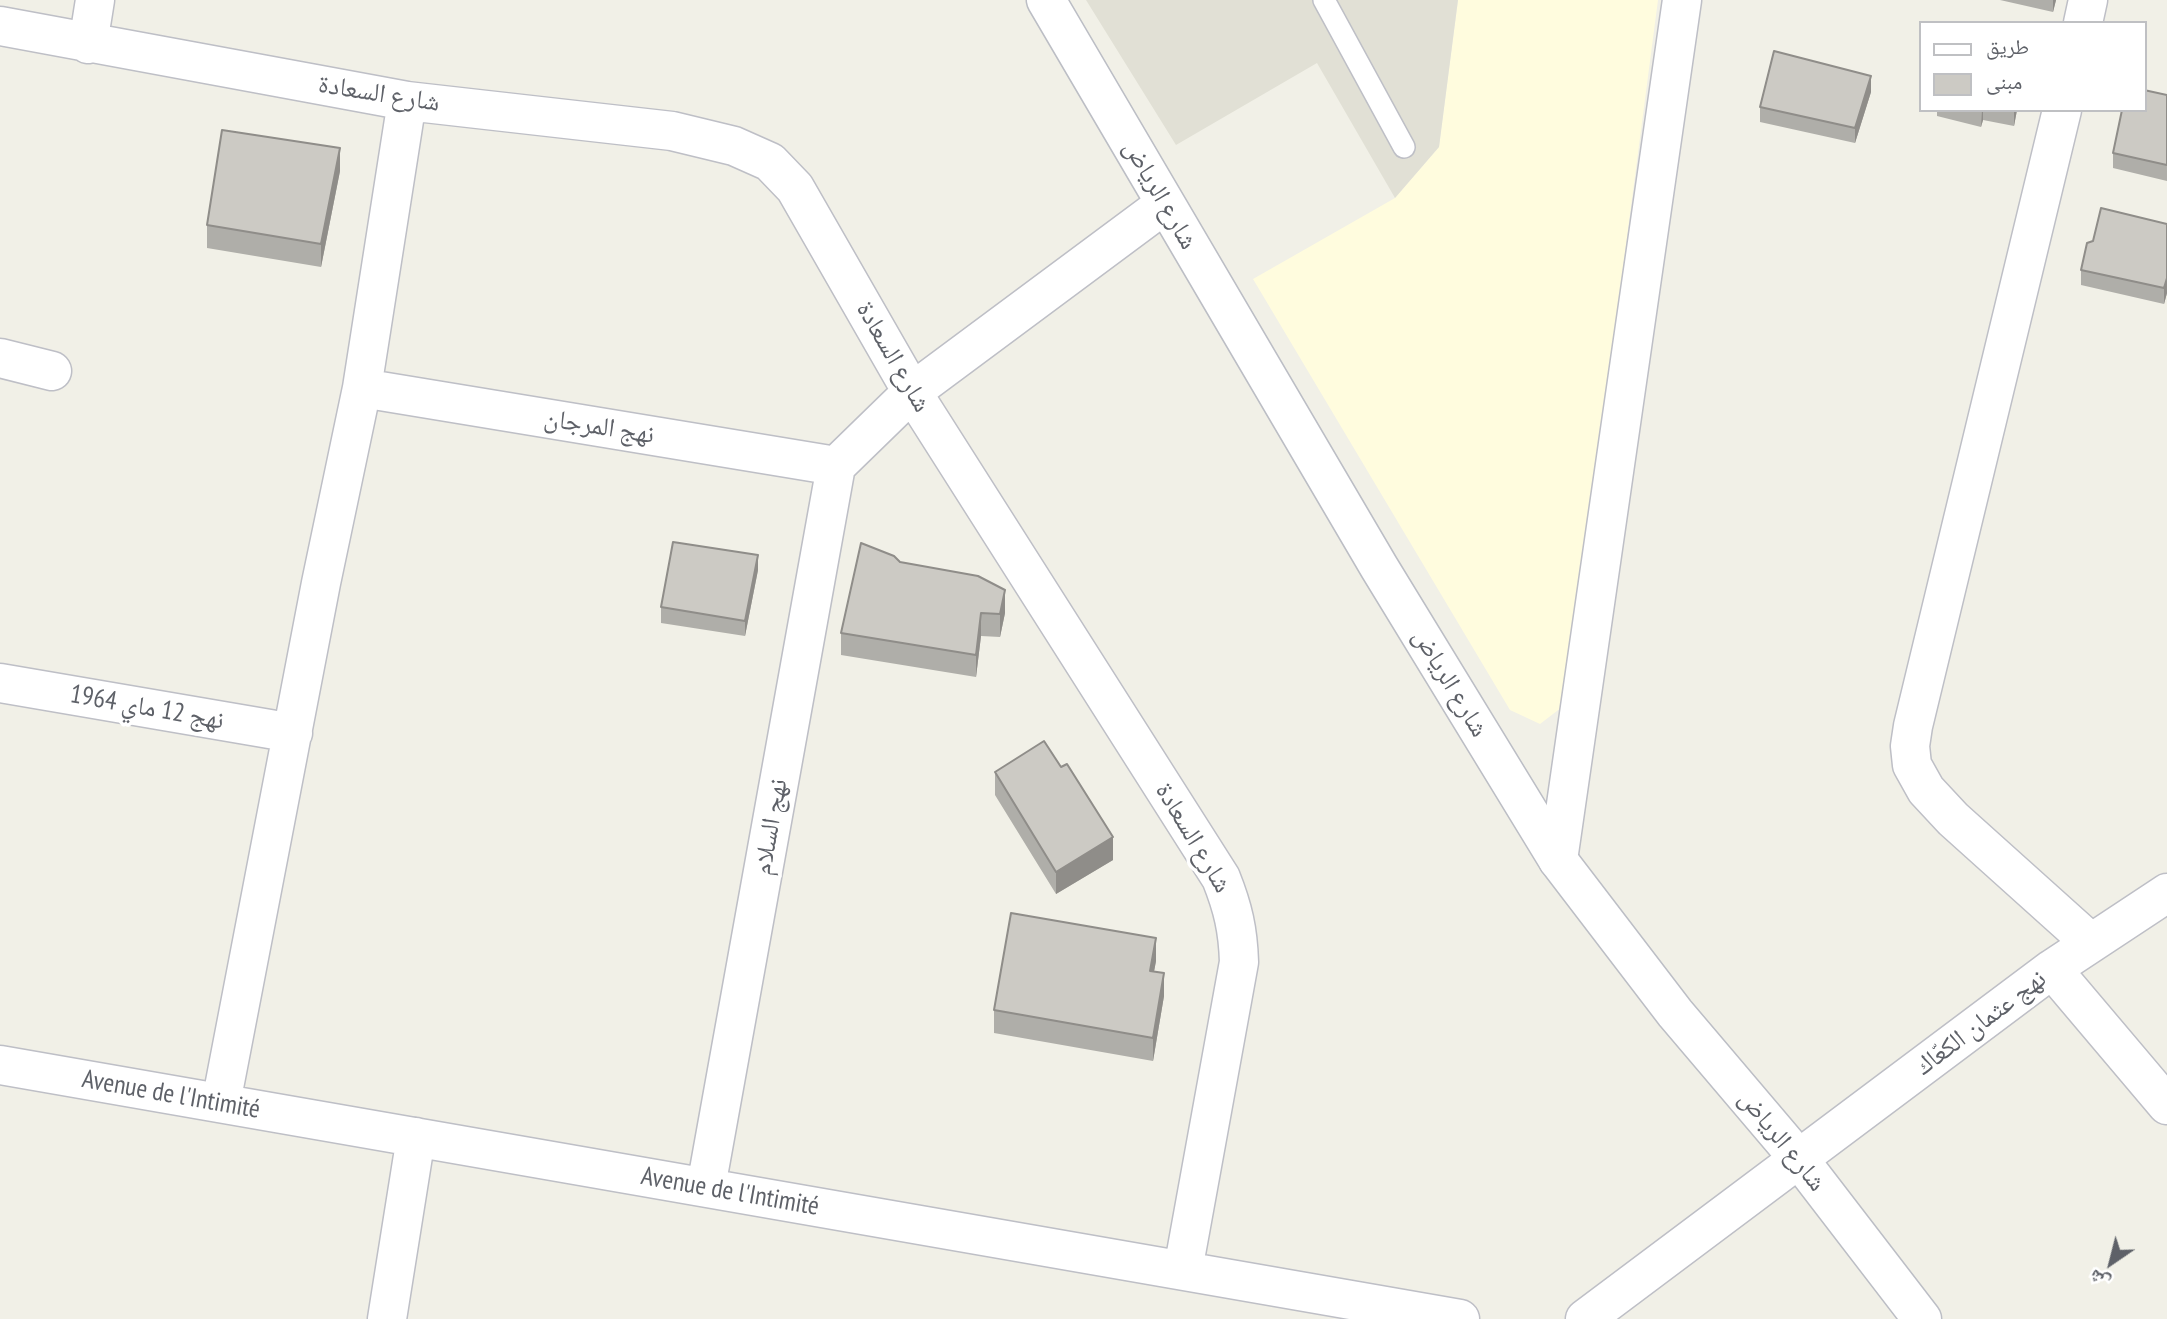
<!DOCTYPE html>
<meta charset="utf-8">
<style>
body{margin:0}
#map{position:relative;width:2167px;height:1319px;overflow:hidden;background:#f1f0e7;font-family:"PT Sans Narrow","Noto Naskh Arabic",sans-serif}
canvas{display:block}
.legend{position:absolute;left:1919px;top:21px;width:228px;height:91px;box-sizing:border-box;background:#fff;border:2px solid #bfc0c3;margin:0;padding:9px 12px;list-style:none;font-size:21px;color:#5e6168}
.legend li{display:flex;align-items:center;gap:14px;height:35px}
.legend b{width:35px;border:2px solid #bfc0c3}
.north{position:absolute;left:2076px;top:1228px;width:70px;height:70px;-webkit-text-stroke:5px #fff;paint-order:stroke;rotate:215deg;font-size:19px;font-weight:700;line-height:28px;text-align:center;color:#5e6168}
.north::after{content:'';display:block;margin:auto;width:24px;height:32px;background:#5e6168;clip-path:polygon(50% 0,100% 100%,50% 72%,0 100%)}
</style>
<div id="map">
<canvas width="2167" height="1319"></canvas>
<ul class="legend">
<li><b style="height:9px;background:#fff"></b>طريق</li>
<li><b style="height:19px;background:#cccac4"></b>مبنى</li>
</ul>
<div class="north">ش</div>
</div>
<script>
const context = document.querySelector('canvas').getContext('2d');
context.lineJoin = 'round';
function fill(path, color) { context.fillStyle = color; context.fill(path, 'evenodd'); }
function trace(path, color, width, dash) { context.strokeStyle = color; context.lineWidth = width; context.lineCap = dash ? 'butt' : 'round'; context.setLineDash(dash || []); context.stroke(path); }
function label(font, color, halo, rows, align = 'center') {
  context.font = font + ' "PT Sans Narrow","Noto Naskh Arabic",sans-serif'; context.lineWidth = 7; context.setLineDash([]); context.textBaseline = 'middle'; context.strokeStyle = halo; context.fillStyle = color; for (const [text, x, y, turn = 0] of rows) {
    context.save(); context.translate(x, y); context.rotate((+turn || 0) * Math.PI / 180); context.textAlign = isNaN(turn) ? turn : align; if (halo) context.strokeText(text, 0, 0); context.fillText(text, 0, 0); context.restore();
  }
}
fill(new Path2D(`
 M1458,0H1658L1566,704L1540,724L1510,710L1253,279L1395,198L1439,147Z`), '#fffcde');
fill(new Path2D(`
 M1086,0H1458L1439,147L1395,198L1317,63L1176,145Z`), '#e1e0d5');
const lane = new Path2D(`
 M1324,0L1404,147`);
const street = new Path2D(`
 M2083,23L2088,0
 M0,26L407,101L672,131L734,146L770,162L795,188L912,392L1221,878C1233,908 1238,930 1239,962L1183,1270
 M88,44L95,0
 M2062,110L1913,726L1910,746L1912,765L1926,790L1953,819L2091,943
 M0,358L52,371
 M362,388L836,466
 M836,466L912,392L1165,204
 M0,683L293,733
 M1558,860L1682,0
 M2052,969L2167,1105
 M0,1065L1460,1319
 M221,1103L321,583L362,388L407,101
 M706,1187L836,466
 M387,1319L416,1137
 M1585,1319L2052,969L2167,893`);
const secondary = new Path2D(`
 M1046,0L1379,567L1558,860L1675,1013L1799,1159L1922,1319`);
trace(lane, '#bebfc6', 24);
trace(street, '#bebfc6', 41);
trace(secondary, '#bcbec5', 41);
trace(lane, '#fff', 21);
trace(street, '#fff', 38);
trace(secondary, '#fff', 38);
fill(new Path2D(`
 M2000,0H2056L2053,12Z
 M1871,92L1855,143L1760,122V107Z
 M2167,95V181L2113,168V153Z
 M1937,110H2017L2014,126L1983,120L1981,127L1937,116Z
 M340,171L321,267L207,248V225Z
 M2167,224V293L2164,304L2081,285V270Z
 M900,562L1005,613L1000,637L981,636L976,677L841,655V633Z
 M758,570L745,636L661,623V607Z
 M995,772L1113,860L1056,894L995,795Z
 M1156,961L1154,971L1164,996L1153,1061L994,1033V1010Z`), '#afaea9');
fill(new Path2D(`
 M2053,0H2056L2053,12Z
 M1871,76V92L1855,143V128Z
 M1982,110H1983V120L1981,127Z
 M2017,110L2014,126V111Z
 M340,148V171L321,267V244Z
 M2167,278V293L2164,304V288Z
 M758,555V570L745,636V621Z
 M1005,590V613L1000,637V614Z
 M981,613V636L976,677V655Z
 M1113,837V860L1056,894V872Z
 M1156,938V961L1150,993V971Z
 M1164,973V996L1153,1061V1038Z`), '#8f8d89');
const building = new Path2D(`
 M1774,51L1871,76L1855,128L1760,107Z
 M2144,90L2167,95V165L2113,153L2122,110H2144Z
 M222,130L340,148L321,244L207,225Z
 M2101,208L2167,224V278L2164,288L2081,270L2087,243L2093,241Z
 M673,542L758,555L745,621L661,607Z
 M861,543L894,556L900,562L978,576L1005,590L1000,614L981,613L976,655L841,633Z
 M1044,741L1061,767L1067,764L1113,837L1056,872L995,772Z
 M1011,913L1156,938L1150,971L1164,973L1153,1038L994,1010Z`);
fill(building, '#cccac4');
trace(building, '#8f8d89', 2);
label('26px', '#5e6168', '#fff', [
 ["شارع السعادة",379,94,9],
 ["شارع الرياض",1160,195,60],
 ["شارع السعادة",893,357,60],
 ["نهج المرجان",599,427,9],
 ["شارع الرياض",1450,683,59],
 ["نهج 12 ماي 1964",147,708,10],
 ["نهج السلام",771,827,-80],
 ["شارع السعادة",1193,838,59],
 ["نهج عثمان الكعّاك",1981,1023,-37],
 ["Avenue de l'Intimité",171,1095,10],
 ["شارع الرياض",1782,1141,51],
 ["Avenue de l'Intimité",730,1192,10]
]);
</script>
